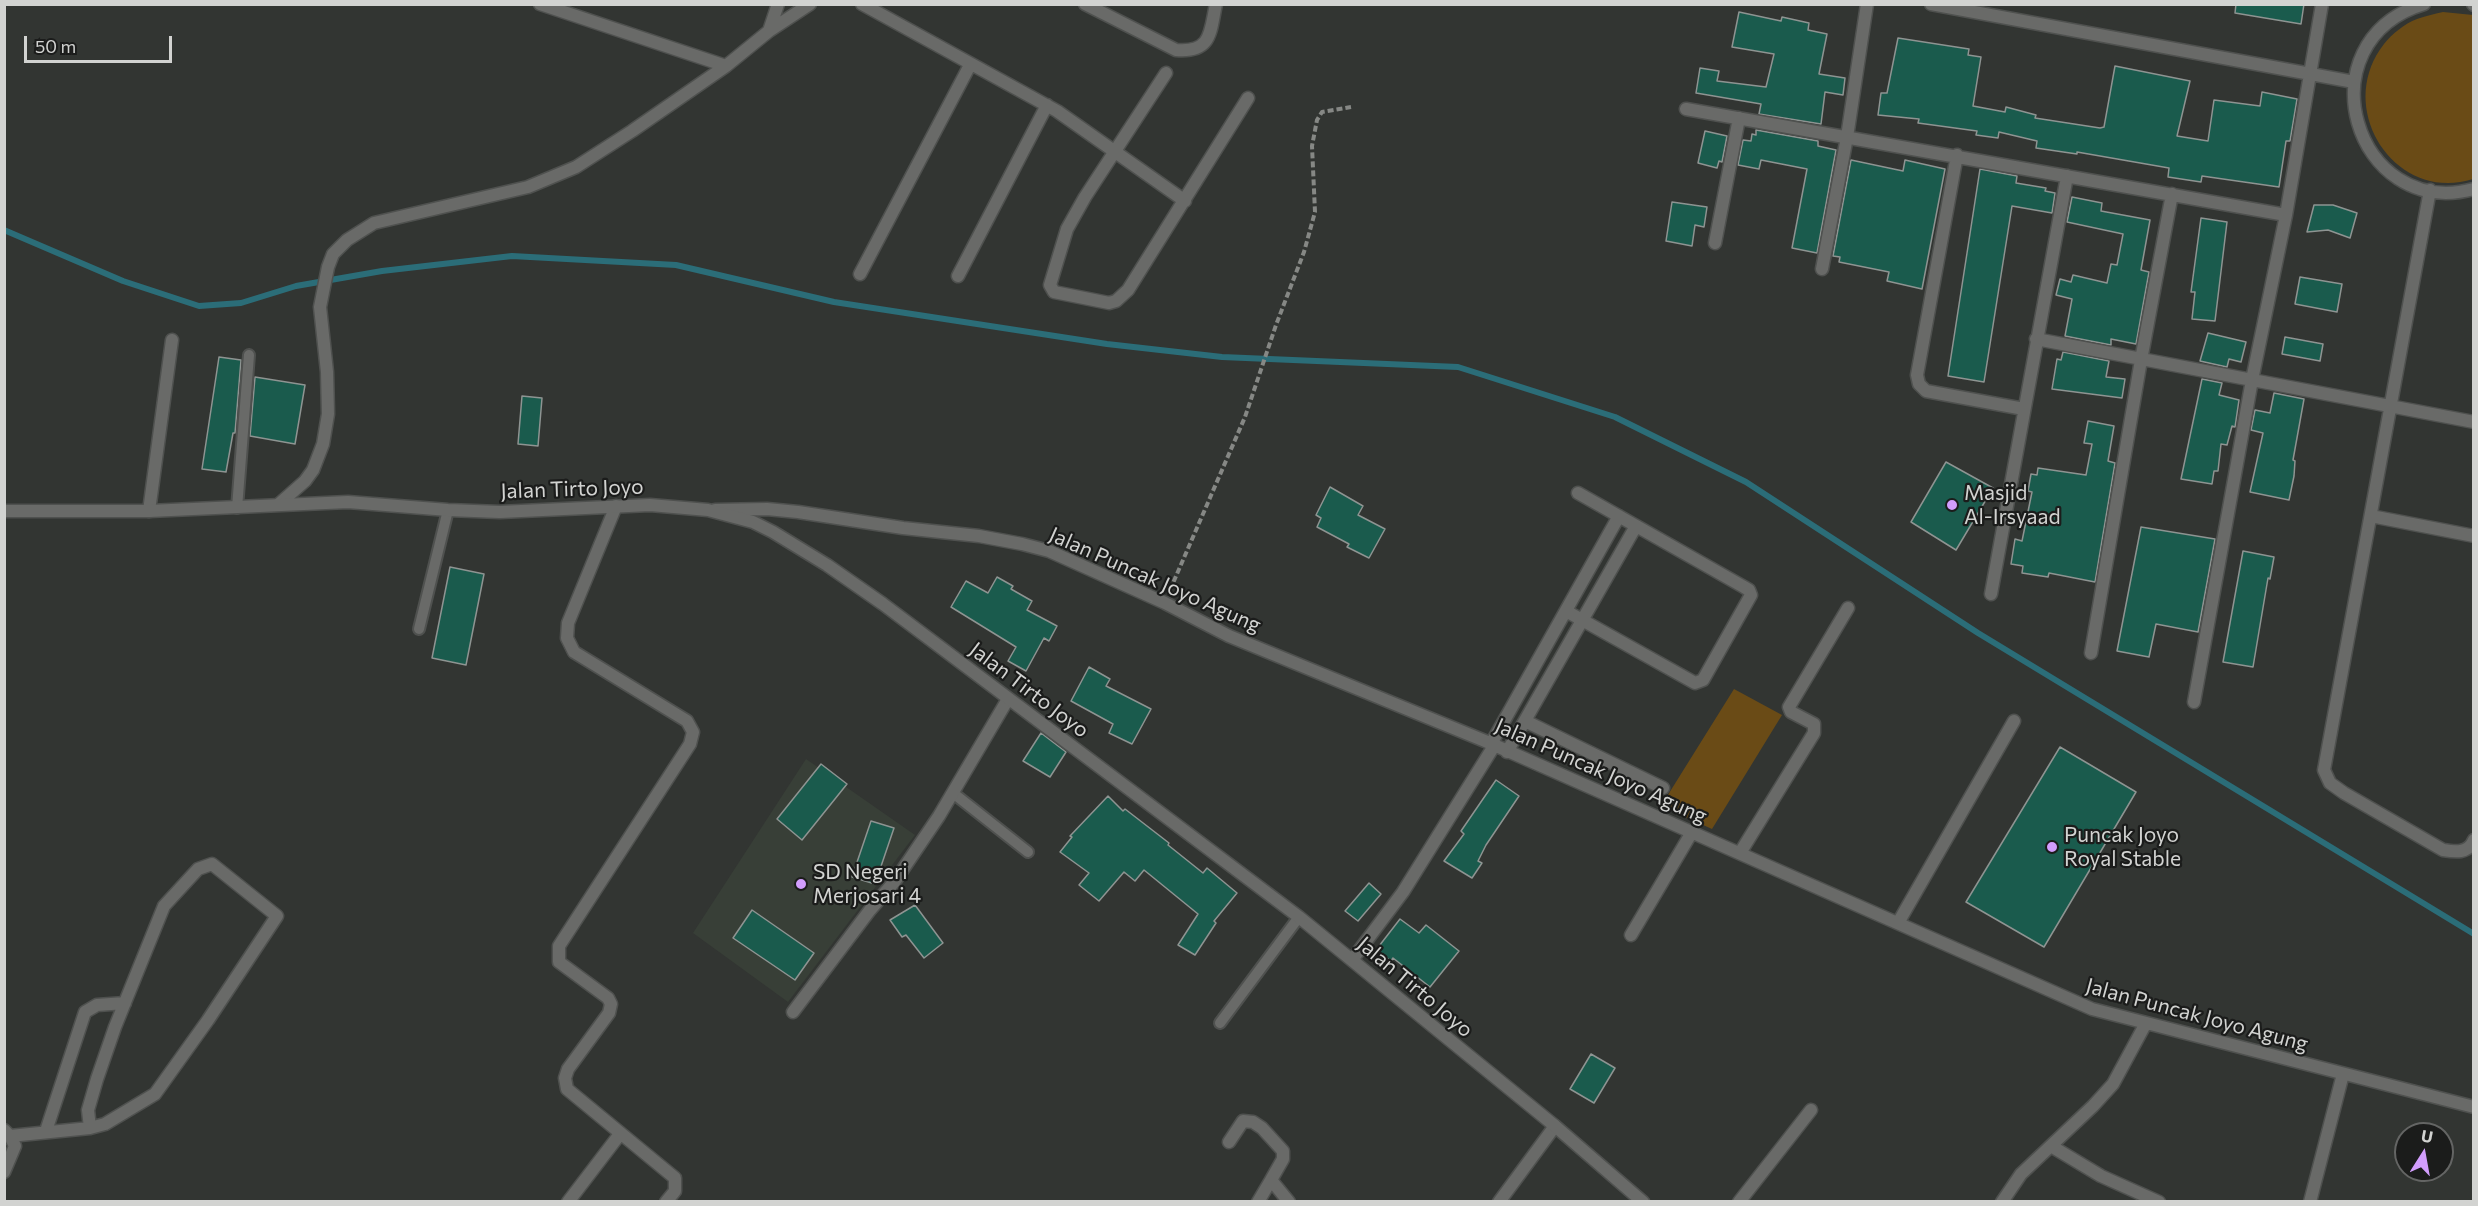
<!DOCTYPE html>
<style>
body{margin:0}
#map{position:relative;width:2478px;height:1206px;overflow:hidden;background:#323532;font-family:Commissioner,sans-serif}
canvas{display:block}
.frame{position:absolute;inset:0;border:6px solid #d2d3d1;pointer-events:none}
.north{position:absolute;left:2394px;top:1122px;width:60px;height:60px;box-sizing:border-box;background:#1b1c1b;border:2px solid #646564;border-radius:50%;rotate:11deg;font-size:16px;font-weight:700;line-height:24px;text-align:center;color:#d2d3d1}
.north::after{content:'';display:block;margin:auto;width:21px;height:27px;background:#d29dfd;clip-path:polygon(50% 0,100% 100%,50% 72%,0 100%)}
.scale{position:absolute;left:24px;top:36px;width:148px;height:27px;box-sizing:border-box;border:3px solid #d2d3d1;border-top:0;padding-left:8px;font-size:18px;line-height:21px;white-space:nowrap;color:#d2d3d1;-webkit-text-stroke:4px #1b1c1b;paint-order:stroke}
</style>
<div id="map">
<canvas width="2478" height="1206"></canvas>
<div class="frame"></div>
<div class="north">U</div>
<div class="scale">50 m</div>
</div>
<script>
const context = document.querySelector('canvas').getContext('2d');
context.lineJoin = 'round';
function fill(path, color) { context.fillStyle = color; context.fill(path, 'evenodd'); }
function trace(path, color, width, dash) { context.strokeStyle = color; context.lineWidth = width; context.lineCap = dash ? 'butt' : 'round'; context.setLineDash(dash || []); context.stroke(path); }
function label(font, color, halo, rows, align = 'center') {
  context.font = font + ' Commissioner,sans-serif'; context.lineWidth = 4.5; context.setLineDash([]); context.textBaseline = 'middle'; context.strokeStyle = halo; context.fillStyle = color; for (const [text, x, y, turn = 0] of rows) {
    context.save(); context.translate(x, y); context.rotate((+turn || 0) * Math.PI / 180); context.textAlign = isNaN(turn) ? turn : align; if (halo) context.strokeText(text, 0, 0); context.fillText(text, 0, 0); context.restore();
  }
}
fill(new Path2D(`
 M806,759L915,835L788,1002L693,933Z`), '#383f37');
fill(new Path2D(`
 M2443,12L2473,15V179C2396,204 2333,109 2384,44C2392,34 2404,24 2417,19C2425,16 2434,14 2443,12Z
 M1734,689L1782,715L1712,829L1661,806Z`), '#6a4b16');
trace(new Path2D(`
 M4,230L123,281L199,306L241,303L296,286L382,271L512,256L676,265L834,302L1107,344L1222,357L1458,367L1615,417L1746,482L1978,633L2474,934`), '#2b6d78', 6);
const building = new Path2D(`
 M2236,4H2304L2301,24L2235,13Z
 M1739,12L1781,21L1782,17L1809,23L1808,30L1827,34L1819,74L1845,78L1843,95L1825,92L1821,124L1759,114L1761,104L1696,93L1700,68L1719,71L1717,81L1766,87L1774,54L1732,47Z
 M1898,38L1969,49L1968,55L1981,57L1973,106L2005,112L2006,107L2036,115L2035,118L2100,128L2104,127L2115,66L2190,81L2177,136L2208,141L2214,100L2260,106L2262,92L2297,99L2290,141H2286L2279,187L2202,176L2201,182L2168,177L2169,168L2077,152V154L2036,148L2037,141L1999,132L1998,138L1976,135L1977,131L1918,123L1919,119L1878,115L1881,93H1887Z
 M1756,130L1818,141V146L1836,150L1817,253L1792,248L1807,169L1761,160L1759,169L1738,165L1743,140L1751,141L1752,134L1756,135Z
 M1705,131L1727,136L1722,162L1719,161L1717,168L1698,163Z
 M1851,160L1903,171L1905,160L1945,169L1922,289L1887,281L1889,272L1839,262L1840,257L1833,256Z
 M1980,169L2017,176L2016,183L2046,188L2045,191L2055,193L2052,213L2012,206L1984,382L1948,376Z
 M2072,197L2102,203L2101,211L2150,220L2141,270L2149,272L2136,344L2111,339V345L2065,336L2072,299L2056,295L2060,279L2071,282L2073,275L2107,283L2111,264L2117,265L2123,234L2067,222Z
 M1672,202L1707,207L1704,227L1695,225L1692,246L1666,241Z
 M2314,205H2333L2357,213L2350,238L2328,230L2307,232Z
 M2201,218L2227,222L2215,321L2192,319L2195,292H2191Z
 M2300,277L2342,284L2337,312L2295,304Z
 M2208,333L2246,342L2241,362L2229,359L2227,367L2200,361Z
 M2285,337L2323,344L2320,361L2282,354Z
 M2063,352L2109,361L2106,377L2125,379L2122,398L2052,389L2057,359L2061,360Z
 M219,357L241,360L235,433H233L226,472L202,469Z
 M255,377L305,385L295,444L250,436Z
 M2202,379L2222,383L2219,395L2239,400L2235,427L2232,426L2227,445L2221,444L2218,471H2214L2212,484L2181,479Z
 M2274,393L2304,399L2293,460L2295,461L2294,476L2289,500L2250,492L2263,433L2251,430L2255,410L2270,413Z
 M522,396L542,398L538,446L518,444Z
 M2088,421L2114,426L2108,461L2115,463L2095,582L2049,573L2048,577L2022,573L2023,566L2011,564L2015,539L2022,541L2032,492L2028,491L2031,474L2037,475L2038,468L2086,475L2092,444L2084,443Z
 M1946,462L1993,488L1956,550L1911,522Z
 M1330,487L1363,506L1358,515L1385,529L1369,558L1347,547L1349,544L1317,527L1321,518L1316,515Z
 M2141,527L2215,539L2198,632L2156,624L2149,657L2117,651Z
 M2243,551L2274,557L2270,579L2268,578L2253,667L2223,662Z
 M450,567L484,574L466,665L432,658Z
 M997,577L1013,586L1011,589L1032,601L1027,610L1057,626L1049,641L1044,638L1026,671L1008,661L1016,647L951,607L966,581L988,593Z
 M1089,667L1110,679L1106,686L1151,709L1132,744L1109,733L1113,724L1071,701Z
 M1041,733L1066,752L1050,777L1023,761Z
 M2060,747L2136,792L2044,947L1966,902Z
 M821,764L847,784L802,840L777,819Z
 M1496,780L1519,796L1486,845L1478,861L1482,863L1472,878L1444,861L1464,834L1461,831Z
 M1108,796L1123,811L1125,809L1169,843L1168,845L1203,873L1207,868L1237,893L1214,921L1216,923L1195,955L1178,945L1198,914L1144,870L1135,881L1124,872L1099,901L1079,885L1089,873L1060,852L1072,837L1070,836Z
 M871,821L894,828L875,884L852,877Z
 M1369,883L1381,894L1358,921L1345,911Z
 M915,905L943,943L924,958L906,935L902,937L890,920Z
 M752,910L814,953L795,980L733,938Z
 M1400,919L1419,933L1426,925L1459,951L1430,987L1393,958L1391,961L1376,950Z
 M1591,1054L1615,1068L1594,1103L1570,1089Z`);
fill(building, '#1a5b4d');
trace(building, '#8e9492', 1.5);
const service = new Path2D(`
 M237,508L249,355
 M419,629L448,510
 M953,793L1028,852
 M1220,1023L1299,917`);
const minor = new Path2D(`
 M540,4L726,66
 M862,4L1057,111L1185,201
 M1085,4L1176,50C1212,53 1210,32 1216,4
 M1931,4L2354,82
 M2424,4C2301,41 2354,221 2474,189
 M2473,4L2474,5
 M769,31L778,4
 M1166,73L1085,197L1067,229L1050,285L1054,292L1109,303L1116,301L1128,290L1248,98
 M1686,109L2286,215
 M1957,155L1917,375L1919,384L1926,391L2024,409
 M2430,190L2324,770L2330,783L2344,793L2443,850C2455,852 2468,854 2474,840
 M1715,243L1739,118
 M1822,269L1847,137L1867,4
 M860,274L970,65
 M958,276L1047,105
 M2036,339L2474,422
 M279,504L305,481L313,470L323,444L328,414L327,372L320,307L328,267L333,254L347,240L374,223L528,187L576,167L632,131L726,66L769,31L810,4
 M616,506L568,623L567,638L574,652L687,721L693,732L690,744L559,946V962L608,998L611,1004L609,1013L568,1069L565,1078L567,1089L675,1178V1191L666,1202
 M715,510L767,509L798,512L903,528L979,536L1022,544L1049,551L1165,603L1229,636L1485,741L2092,1009L2474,1107
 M149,511L172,340
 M2371,516L2474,536
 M1991,594L2067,176
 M1566,611L1695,683L1703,680L1751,595L1749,590L1744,587L1578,493
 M2091,653L2141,360L2172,194
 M2194,702L2252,380L2286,215L2322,4
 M1525,721L1663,788
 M1491,744L1619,516
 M1507,752L1636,526
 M1740,853L1814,733V724L1791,712L1789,707L1848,608
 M1898,923L2014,721
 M1631,935L1692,832
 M1352,960L1403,892L1494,746
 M793,1012L870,910L895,881L939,816L1008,699
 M4,1130L10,1136L90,1128L105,1124L155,1094L208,1020L277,916L212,864L198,869L164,906L115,1027L97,1079L88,1110L90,1128
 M46,1131L85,1012L97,1005L125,1003
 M1229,1142L1243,1121L1253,1122L1262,1128L1283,1151V1159L1271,1180
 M2051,1146L2101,1176L2159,1202
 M4,1172L15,1146L10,1136
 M568,1202L620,1134
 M1258,1202L1271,1180L1289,1202
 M1499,1202L1555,1126
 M1739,1202L1811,1110
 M2002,1202L2021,1174L2093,1106L2113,1084L2146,1023
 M2310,1202L2343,1074`);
const tertiary = new Path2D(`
 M4,511H149L348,502L448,510L500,512L650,505L708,510L753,522L773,532L827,565L883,604L1299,917L1555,1126L1643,1202`);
trace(service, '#4f514f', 14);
trace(minor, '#4f514f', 15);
trace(tertiary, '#4f514f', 15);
trace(new Path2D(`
 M1170,590L1245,417L1276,325L1304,252L1315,212L1312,146L1317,120L1322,112L1351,107`), '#868885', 4, [6, 3]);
trace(service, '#696a68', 10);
trace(minor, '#696a68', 12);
trace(tertiary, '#696a68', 12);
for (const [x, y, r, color] of [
 [1952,505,6,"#d29dfd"],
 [2052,847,6,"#d29dfd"],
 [801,884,6,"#d29dfd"]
]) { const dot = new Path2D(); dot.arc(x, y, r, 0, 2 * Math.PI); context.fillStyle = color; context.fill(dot); trace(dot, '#1b1c1b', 2); }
label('21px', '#d2d3d1', '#1b1c1b', [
 ["Jalan Tirto Joyo",572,489,-2],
 ["Jalan Puncak Joyo Agung",1155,580,24],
 ["Jalan Tirto Joyo",1029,690,37],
 ["Jalan Puncak Joyo Agung",1601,771,24],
 ["Jalan Tirto Joyo",1415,987,40],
 ["Jalan Puncak Joyo Agung",2197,1015,15]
]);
label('21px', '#d2d3d1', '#1b1c1b', [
 ["Masjid",1964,493],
 ["Al-Irsyaad",1964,517],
 ["Puncak Joyo",2064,835],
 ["Royal Stable",2064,859],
 ["SD Negeri",813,872],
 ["Merjosari 4",813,896]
], 'left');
</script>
